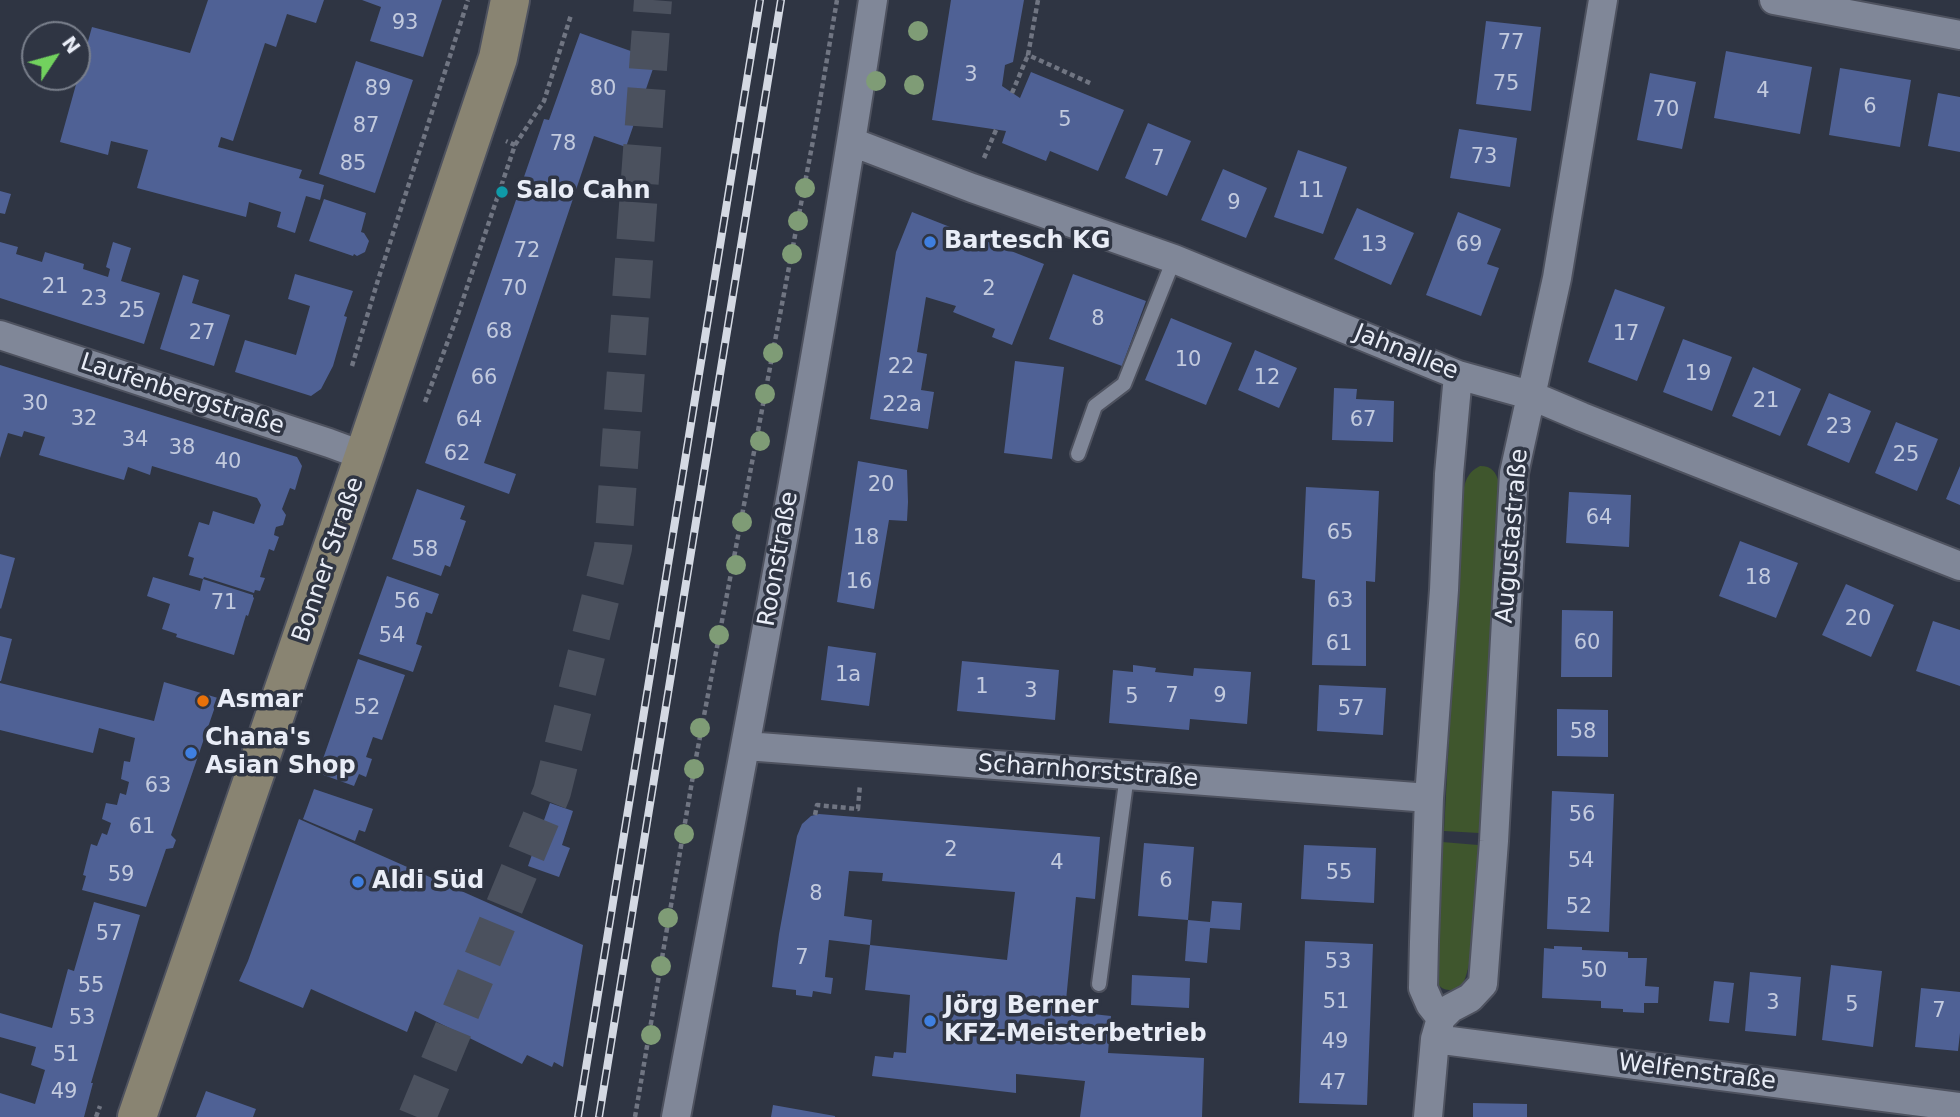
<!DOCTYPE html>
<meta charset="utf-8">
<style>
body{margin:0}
#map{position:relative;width:1960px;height:1117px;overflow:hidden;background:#2f3543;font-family:"DejaVu Sans",sans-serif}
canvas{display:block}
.north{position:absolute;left:21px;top:21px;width:70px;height:70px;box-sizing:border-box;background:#2f3543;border:2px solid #797f8b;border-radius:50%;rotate:54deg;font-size:19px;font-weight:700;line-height:28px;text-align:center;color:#e9edf7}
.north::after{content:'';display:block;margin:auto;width:24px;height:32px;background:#72d25e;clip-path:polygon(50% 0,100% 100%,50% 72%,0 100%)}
</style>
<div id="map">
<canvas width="1960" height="1117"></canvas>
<div class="north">N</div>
</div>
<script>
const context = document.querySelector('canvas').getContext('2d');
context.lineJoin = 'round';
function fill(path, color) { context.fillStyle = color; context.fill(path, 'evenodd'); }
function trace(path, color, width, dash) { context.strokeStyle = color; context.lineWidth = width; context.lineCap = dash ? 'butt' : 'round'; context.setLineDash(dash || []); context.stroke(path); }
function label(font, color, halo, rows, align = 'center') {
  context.font = font + ' "DejaVu Sans",sans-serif'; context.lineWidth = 7; context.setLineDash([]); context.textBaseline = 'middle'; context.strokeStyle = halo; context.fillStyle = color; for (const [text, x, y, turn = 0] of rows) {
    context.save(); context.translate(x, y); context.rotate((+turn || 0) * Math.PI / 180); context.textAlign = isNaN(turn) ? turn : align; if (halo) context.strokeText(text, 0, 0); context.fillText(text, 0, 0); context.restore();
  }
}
fill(new Path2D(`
 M1480,466C1492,466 1496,472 1499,483L1479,833L1444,831L1462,501C1464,486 1465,473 1480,466Z
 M1442,842L1478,845C1477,868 1476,978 1459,988C1456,991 1452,990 1449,990C1439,989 1438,984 1435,976Z`), '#3f562d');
fill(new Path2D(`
 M208,0H324L316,23L287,14L276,47L265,43L233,141L221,137L218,147L302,170L299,178L324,185L320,200L306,196L295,233L277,227L281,212L249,202L246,217L137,188L148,150L111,141L108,155L60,142L92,27L190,53Z
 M362,0H442L423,57L370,41L381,7Z
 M951,0H1024L1013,62L1005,65L1002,86L1020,98L1031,72L1124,110L1098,171L1050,151L1046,161L1002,143L1006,131L932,120Z
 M1486,21L1541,27L1531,111L1476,104Z
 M580,33L656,60L626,147L594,136L582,172L484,463L516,474L509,494L425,463L544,119L549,120Z
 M1726,51L1812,67L1800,134L1714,118Z
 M356,61L413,80L375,193L319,174Z
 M1840,68L1911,80L1900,147L1829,135Z
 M1650,73L1696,82L1682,149L1637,140Z
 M1938,93L1960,97V152L1928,146Z
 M1148,123L1191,141L1167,196L1125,178Z
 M1459,129L1517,138L1510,187L1450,178Z
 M1298,150L1347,167L1323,234L1274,217Z
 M1223,169L1267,188L1246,238L1201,220Z
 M0,191L11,194L5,214L0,213Z
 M324,199L366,213L361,232L364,233L369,241L365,252L357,256L354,254L353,256L309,241Z
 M1357,208L1414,233L1391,285L1334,259Z
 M912,212L1044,264L1012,345L992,337L995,329L953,312L956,306L926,297L917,352L927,354L921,390L934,392L928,429L870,419L896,252Z
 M1458,212L1501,229L1487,264L1499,268L1481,316L1426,295Z
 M0,242L18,247L16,254L42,262L45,252L84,264L83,269L108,277L110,269L106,267L113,242L131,248L121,281L160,293L144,344L0,298Z
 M295,274L353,291L344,316L347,317L333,366L321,389L311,396L235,372L245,340L296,355L310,306L288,299Z
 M1073,274L1146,301L1122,366L1049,339Z
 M183,275L199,280L192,303L230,315L214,366L160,349Z
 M1615,289L1665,307L1637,381L1588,362Z
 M1171,318L1232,343L1206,405L1145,380Z
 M1683,339L1732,357L1712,411L1663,392Z
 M1255,350L1297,368L1279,408L1238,390Z
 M1015,361L1064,367L1052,459L1004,453Z
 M0,365L297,457L302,466L295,490L290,488L282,509L286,515L283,525L276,527L275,530L274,535L279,537L274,551L269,549L260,577L265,578L260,591L255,590L254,593L204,577L203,579L253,595V597L254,598L248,616L246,615L234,655L176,637L177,634L162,629L170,604L147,596L153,577L200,591L203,579L189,575L194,558L188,556L199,522L209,525L213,511L254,524L261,505L257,498L152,466L150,475L128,467L124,480L39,455L45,437L24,431L22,437L8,433L0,458Z
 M1753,367L1801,389L1780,436L1732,416Z
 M1334,388L1357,389L1356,399L1394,401L1393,442L1332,440Z
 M1829,393L1871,411L1849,463L1807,445Z
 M1896,422L1938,439L1917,491L1875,473Z
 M858,461L907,470L908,502L907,521L889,520L874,609L837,602Z
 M1960,466V505L1946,499Z
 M1306,487L1379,491L1375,582L1366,581V666L1312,665L1315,580L1302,578Z
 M417,489L465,506L460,519L466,521L450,567L445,565L441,576L392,559Z
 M1569,492L1631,495L1629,547L1566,543Z
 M1740,541L1798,563L1776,618L1719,596Z
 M0,554L15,558L1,609L0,608Z
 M387,576L439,594L432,614L426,612L416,644L422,646L413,672L359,654Z
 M1846,584L1894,605L1871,657L1822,635Z
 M1562,610L1613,611L1612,677H1561Z
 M1933,621L1960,630V686L1916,671Z
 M0,636L12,639L1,681H0Z
 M828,646L876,653L869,706L821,700Z
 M358,659L405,675L382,740L373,737L366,757L372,759L366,777L359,774L354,786L318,773Z
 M962,661L1059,670L1055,720L957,711Z
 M1133,665L1156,668L1155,672L1193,676L1194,668L1251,672L1247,724L1190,719L1189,730L1109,723L1113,670L1133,672Z
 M164,682L218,698L171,835L176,840L173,848L166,849L146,907L82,890L86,876L83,875L91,844L97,846L102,833L107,835L111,823L102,819L106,803L117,805L120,793L126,795L129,782L121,779L124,761L130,762L135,738L99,728L93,753L0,730V683L154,721Z
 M1319,685L1386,688L1383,735L1317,731Z
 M1557,709L1608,710V757L1557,756Z
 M314,789L373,809L365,832L359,830L355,841L303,819Z
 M1552,791L1614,794L1609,932L1547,929Z
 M550,803L573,811L562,845L570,848L559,877L528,866Z
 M819,814L1100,837L1095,899L1076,897L1065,1011L1111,1016L1108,1053L1204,1058L1202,1117H1080L1085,1081L1016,1074V1093L872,1076L875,1056L893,1058L894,1052L906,1053L910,995L865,990L870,945L829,940L825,977L833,978L831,994L813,991L812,997L796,995V990L772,987L779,934L797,836L802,824L811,816ZM849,871L883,873L882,881L1015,892L1007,960L870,945L872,920L844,916Z
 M299,819L583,945L563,1067L554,1062L552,1067L527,1055L522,1064L415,1011L407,1032L311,989L303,1008L239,981L248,961Z
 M1144,843L1194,847L1188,920L1138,916Z
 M1304,845L1376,848L1374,903L1301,899Z
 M1212,901L1242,903L1240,930L1210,928L1207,963L1185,961L1188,920L1210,922Z
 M94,902L140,915L91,1083H93L84,1117H0V1093L35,1104L45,1070L31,1065L36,1047L0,1037V1013L52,1028L68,969L74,971Z
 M1305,941L1373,944L1367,1105L1299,1103Z
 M1554,946L1582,947V950L1628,952V958H1647L1645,986L1659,987L1658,1003H1644V1013L1623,1012V1009L1601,1008V1001L1542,998L1544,948L1554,949Z
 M1831,965L1882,971L1873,1047L1822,1040Z
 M1750,972L1801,977L1796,1036L1745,1031Z
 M1132,975L1190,978L1189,1008L1131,1005Z
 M1714,981L1734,983L1729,1023L1709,1021Z
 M1921,988L1960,992V1033L1958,1051L1915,1047Z
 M206,1091L256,1109L253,1117H196Z
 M1473,1103L1527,1104V1117H1473Z
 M773,1105L835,1116V1117H771Z`), '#4f6195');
trace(new Path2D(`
 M417,1117L552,792L613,548L653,0`), '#4b515e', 38, [38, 19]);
const lane = new Path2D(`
 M1078,454L1095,406L1124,384L1174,259
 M1099,984L1127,775`);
const street = new Path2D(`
 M1774,0L1960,35
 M852,142L972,188L1174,259L1458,375L1530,395L1582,417L1960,566
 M0,335L329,443L364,456
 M746,746L1429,798
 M1441,1018L1430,1004L1423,988L1424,942L1429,798L1444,590L1449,474L1458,375
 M1435,1039L1960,1107
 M676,1117C745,745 817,374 873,0
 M1428,1117L1435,1039L1441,1018L1451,1008L1470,998L1483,984L1494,841L1514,473L1557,278L1603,0`);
const secondary = new Path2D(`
 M137,1117L364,456L498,58L510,0`);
trace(lane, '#4e525f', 18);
trace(street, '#4e525f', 32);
trace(secondary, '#4e525f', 42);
trace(new Path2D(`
 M1038,0L1028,55L1092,84
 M1012,93L1028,55
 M515,145L544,101L571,15
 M984,158L996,130
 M352,366L378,280L468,0
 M425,402L457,317L515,145L506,141
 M815,815L817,805L858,809L860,784
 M96,1117L100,1106
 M635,1117L696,758L815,130L837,0`), '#707582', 4.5, [5, 3.5]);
trace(lane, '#808798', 14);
trace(street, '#808798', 28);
trace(secondary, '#898472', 38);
const rail = new Path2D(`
 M578,1117L760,0
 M599,1117L781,0`);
trace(rail, '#d4d9e3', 8);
trace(rail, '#2f3543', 5, [16]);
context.fillStyle = '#7f9c76';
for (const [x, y] of [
 [918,31],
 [876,81],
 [914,85],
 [805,188],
 [798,221],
 [792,254],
 [773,353],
 [765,394],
 [760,441],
 [742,522],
 [736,565],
 [719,635],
 [700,728],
 [694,769],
 [684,834],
 [668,918],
 [661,966],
 [651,1035]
]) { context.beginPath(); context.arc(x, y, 10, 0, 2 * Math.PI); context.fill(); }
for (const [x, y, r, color] of [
 [502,192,7,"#0f9aa8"],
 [930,242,7,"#3f7fe0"],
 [203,701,7,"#e8710a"],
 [191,753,7,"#3f7fe0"],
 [358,882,7,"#3f7fe0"],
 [930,1021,7,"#3f7fe0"]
]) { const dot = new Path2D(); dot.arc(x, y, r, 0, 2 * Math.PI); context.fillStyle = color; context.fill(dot); trace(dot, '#2f3543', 2.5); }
label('21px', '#c2cade', null, [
 ["93",405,24],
 ["77",1511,44],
 ["3",971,76],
 ["75",1506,85],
 ["89",378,90],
 ["80",603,90],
 ["4",1763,92],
 ["6",1870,108],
 ["70",1666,111],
 ["5",1065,121],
 ["87",366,127],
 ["78",563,145],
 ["73",1484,158],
 ["7",1158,160],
 ["85",353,165],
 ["11",1311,192],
 ["9",1234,204],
 ["13",1374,246],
 ["69",1469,246],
 ["72",527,252],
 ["21",55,288],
 ["70",514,290],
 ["2",989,290],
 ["23",94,300],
 ["25",132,312],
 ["8",1098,320],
 ["68",499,333],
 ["27",202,334],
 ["17",1626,335],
 ["10",1188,361],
 ["22",901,368],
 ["19",1698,375],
 ["66",484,379],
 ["12",1267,379],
 ["21",1766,402],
 ["30",35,405],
 ["22a",902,406],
 ["32",84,420],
 ["64",469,421],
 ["67",1363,421],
 ["23",1839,428],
 ["34",135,441],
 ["38",182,449],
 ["62",457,455],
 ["25",1906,456],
 ["40",228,463],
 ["20",881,486],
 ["64",1599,519],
 ["65",1340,534],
 ["18",866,539],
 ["58",425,551],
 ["18",1758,579],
 ["16",859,583],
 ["63",1340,602],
 ["56",407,603],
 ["71",224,604],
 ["20",1858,620],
 ["54",392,637],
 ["60",1587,644],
 ["61",1339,645],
 ["1a",848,676],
 ["1",982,688],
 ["3",1031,692],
 ["7",1172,697],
 ["9",1220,697],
 ["5",1132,698],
 ["52",367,709],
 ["57",1351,710],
 ["58",1583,733],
 ["63",158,787],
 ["56",1582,816],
 ["61",142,828],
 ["2",951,851],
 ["54",1581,862],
 ["4",1057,864],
 ["55",1339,874],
 ["59",121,876],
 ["6",1166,882],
 ["8",816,895],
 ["52",1579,908],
 ["57",109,935],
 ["7",802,959],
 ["53",1338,963],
 ["50",1594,972],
 ["55",91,987],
 ["51",1336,1003],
 ["3",1773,1004],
 ["5",1852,1006],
 ["7",1939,1012],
 ["53",82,1019],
 ["49",1335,1043],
 ["51",66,1056],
 ["47",1333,1084],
 ["49",64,1093]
]);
label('bold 24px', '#e9edf7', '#2f3543', [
 ["Salo Cahn",516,192],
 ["Bartesch KG",944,242],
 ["Asmar",217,701],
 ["Chana's",205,739],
 ["Asian Shop",205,767],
 ["Aldi Süd",372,882],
 ["Jörg Berner",944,1007],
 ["KFZ-Meisterbetrieb",944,1035]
], 'left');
label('24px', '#e9edf7', '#2f3543', [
 ["Jahnallee",1406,353,22],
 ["Laufenbergstraße",182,395,18],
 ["Augustastraße",1513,536,-85],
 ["Roonstraße",779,559,-80],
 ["Bonner Straße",329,560,-71],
 ["Scharnhorststraße",1088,772,4],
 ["Welfenstraße",1697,1073,7]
]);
</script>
